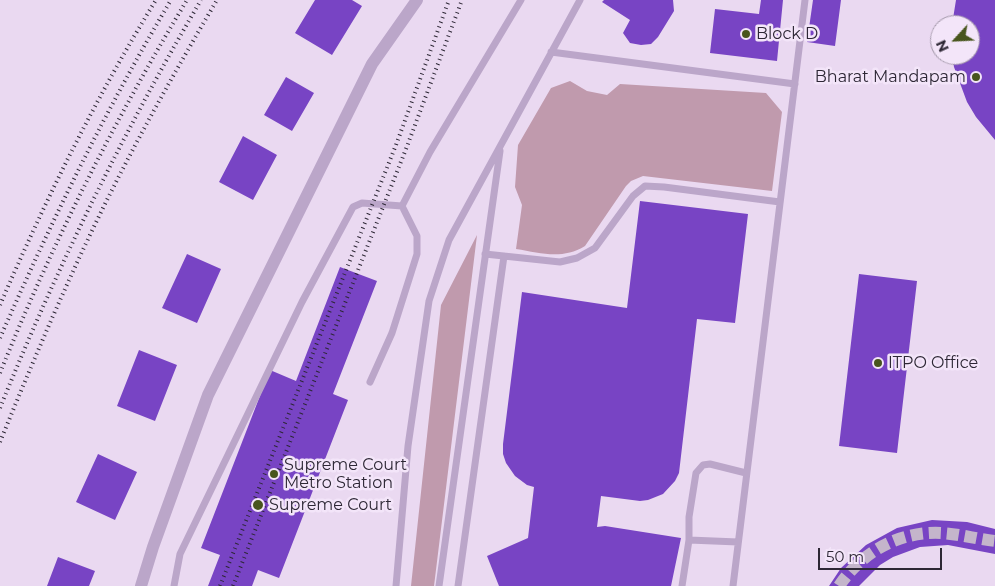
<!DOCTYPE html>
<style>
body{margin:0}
#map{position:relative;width:995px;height:586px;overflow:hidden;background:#ead9f1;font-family:Montserrat,sans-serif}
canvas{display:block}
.north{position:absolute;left:930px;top:15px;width:50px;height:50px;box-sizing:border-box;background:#f3e5f9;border:1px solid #a499ab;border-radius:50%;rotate:245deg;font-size:14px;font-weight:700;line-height:20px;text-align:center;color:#2d2735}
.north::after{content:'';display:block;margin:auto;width:18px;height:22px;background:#48551d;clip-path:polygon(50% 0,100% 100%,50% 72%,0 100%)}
.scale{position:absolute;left:818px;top:548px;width:124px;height:22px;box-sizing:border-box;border:2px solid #2d2735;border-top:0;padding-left:6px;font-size:15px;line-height:18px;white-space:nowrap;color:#2d2735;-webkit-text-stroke:4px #f3e5f9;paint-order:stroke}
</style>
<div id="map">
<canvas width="995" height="586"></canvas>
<div class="north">N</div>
<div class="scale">50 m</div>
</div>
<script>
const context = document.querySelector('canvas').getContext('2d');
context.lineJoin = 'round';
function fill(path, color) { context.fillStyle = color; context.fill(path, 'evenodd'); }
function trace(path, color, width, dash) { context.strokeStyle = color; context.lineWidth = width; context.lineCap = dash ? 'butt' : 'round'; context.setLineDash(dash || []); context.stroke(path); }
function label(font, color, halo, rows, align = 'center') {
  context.font = font + ' Montserrat,sans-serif'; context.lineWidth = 5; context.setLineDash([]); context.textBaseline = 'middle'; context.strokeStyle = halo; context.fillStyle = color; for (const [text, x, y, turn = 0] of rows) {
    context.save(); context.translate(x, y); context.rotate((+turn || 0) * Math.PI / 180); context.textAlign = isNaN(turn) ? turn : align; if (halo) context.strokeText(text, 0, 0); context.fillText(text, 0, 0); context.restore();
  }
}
fill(new Path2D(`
 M570,81L587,91L607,95L620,84L766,93L782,112L772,191L643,176L631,181L626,186L585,246C562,260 541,253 516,249L522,205L515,187L518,145L551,88Z
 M477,235L434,586H411L441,305Z`), '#c09aad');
fill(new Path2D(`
 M315,0H352L362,6L332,55L295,33Z
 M604,0H673L674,11L658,37L651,44L641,45L630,43L623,33L630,20L602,2Z
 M761,0H783L777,61L710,53L715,9L759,14Z
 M813,0H841L835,46L807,42Z
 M956,0H995V140L976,117L967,102L954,67L952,55H970V25H952Z
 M286,77L314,93L292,131L264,115Z
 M243,136L277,155L253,200L219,182Z
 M640,201L748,214L735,323L697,319L679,473L675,481L663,494L648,500L640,501L601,496L597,527L605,526L681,538L671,586H499L487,556L528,538L534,487L527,485L515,476L506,463L503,454V444L522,292L627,308Z
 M187,254L221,269L197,323L162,308Z
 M340,267L377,281L333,394L348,400L279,578L258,570L252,586H208L220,555L201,548L270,370L296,381Z
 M859,274L917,281L897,453L839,446Z
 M139,350L177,365L155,421L117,406Z
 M98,454L137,472L115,520L76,502Z
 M932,520L967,522L995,529V554L948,545L920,547L893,557L880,565L859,586H829L841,568L866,545L897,528Z
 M58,557L95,571L89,586H47Z`), '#7844c4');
trace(new Path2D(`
 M839,586C862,552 899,531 941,533C959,534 977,539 995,541`), '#c4b5cb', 12, [12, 6]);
trace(new Path2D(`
 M551,52L795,84
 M402,206L430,152L521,0
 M485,254L560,262L577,258L595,248L633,196L645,186L664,187L780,202
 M370,382L392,333L417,254V236L402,206
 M738,542L689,540V517L696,473L703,465L710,464L746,473
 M174,586L180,554L302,302L353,207L362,203L402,206
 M396,586L408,446L429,301L449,240L580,0
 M439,586L500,151
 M458,586L504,256
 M682,586L689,540
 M733,586L805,0`), '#bba6c9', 7);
trace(new Path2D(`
 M141,586L153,547L208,395L372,64L417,0`), '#bba6c9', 12);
trace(new Path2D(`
 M0,305C45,201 96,97 156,0
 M0,338C51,222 106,109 171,0
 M0,373C52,244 115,119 187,0
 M0,408C57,267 124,131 201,0
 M0,442C35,356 72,269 114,186C146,123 181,61 217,0
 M220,586L396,145L449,0
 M233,586L406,149L462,0`), '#2d2735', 4, [1, 4]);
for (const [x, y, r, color] of [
 [746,34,5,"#48551d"],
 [976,77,5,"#48551d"],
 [878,363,5,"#48551d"],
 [274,474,5,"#48551d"],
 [258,505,6,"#48551d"]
]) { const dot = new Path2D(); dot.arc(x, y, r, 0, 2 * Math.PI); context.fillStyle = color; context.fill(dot); trace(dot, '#f3e5f9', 2); }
label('16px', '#2d2735', '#f3e5f9', [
 ["Block D",756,34],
 ["Bharat Mandapam",966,77,"right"],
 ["ITPO Office",888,363],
 ["Supreme Court",284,465],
 ["Metro Station",284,483],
 ["Supreme Court",269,505]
], 'left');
</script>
